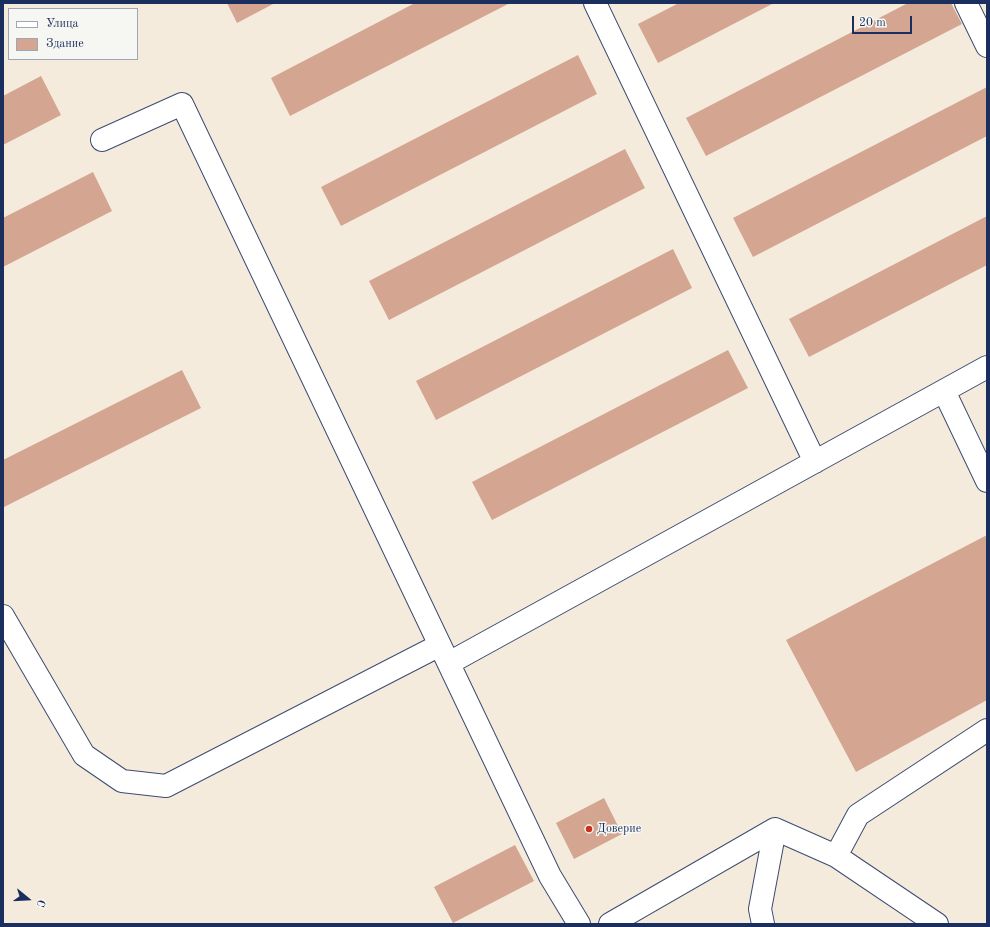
<!DOCTYPE html>
<meta charset="utf-8">
<style>
body{margin:0}
#map{position:relative;width:990px;height:927px;overflow:hidden;background:#f5ebdc;font-family:"Old Standard TT",serif}
canvas{display:block}
.frame{position:absolute;inset:0;border:4px solid #1b2f5e;pointer-events:none}
.legend{position:absolute;left:8px;top:8px;width:130px;height:52px;box-sizing:border-box;background:#f6f6f2;border:1px solid #9ea6b7;margin:0;padding:5px 7px;list-style:none;font-size:12px;color:#1b2f5e}
.legend li{display:flex;align-items:center;gap:8px;height:20px}
.legend b{width:20px;border:1px solid #9ea6b7}
.north{position:absolute;left:8px;top:879px;width:40px;height:40px;-webkit-text-stroke:3px #f6f6f2;paint-order:stroke;rotate:108deg;font-size:11px;font-weight:700;line-height:16px;text-align:center;color:#1b2f5e}
.north::after{content:'';display:block;margin:auto;width:14px;height:18px;background:#1b2f5e;clip-path:polygon(50% 0,100% 100%,50% 72%,0 100%)}
.scale{position:absolute;left:852px;top:16px;width:60px;height:18px;box-sizing:border-box;border:2px solid #1b2f5e;border-top:0;padding-left:5px;font-size:12px;line-height:14px;white-space:nowrap;color:#1b2f5e;-webkit-text-stroke:3px #f6f6f2;paint-order:stroke}
</style>
<div id="map">
<canvas width="990" height="927"></canvas>
<div class="frame"></div>
<ul class="legend">
<li><b style="height:5px;background:#fff"></b>Улица</li>
<li><b style="height:11px;background:#d4a591"></b>Здание</li>
</ul>
<div class="north">С</div>
<div class="scale">20 m</div>
</div>
<script>
const context = document.querySelector('canvas').getContext('2d');
context.lineJoin = 'round';
function fill(path, color) { context.fillStyle = color; context.fill(path, 'evenodd'); }
function trace(path, color, width, dash) { context.strokeStyle = color; context.lineWidth = width; context.lineCap = dash ? 'butt' : 'round'; context.setLineDash(dash || []); context.stroke(path); }
function label(font, color, halo, rows, align = 'center') {
  context.font = font + ' "Old Standard TT",serif'; context.lineWidth = 3; context.setLineDash([]); context.textBaseline = 'middle'; context.strokeStyle = halo; context.fillStyle = color; for (const [text, x, y, turn = 0] of rows) {
    context.save(); context.translate(x, y); context.rotate((+turn || 0) * Math.PI / 180); context.textAlign = isNaN(turn) ? turn : align; if (halo) context.strokeText(text, 0, 0); context.fillText(text, 0, 0); context.restore();
  }
}
fill(new Path2D(`
 M227,3H275L237,23Z
 M415,3H510L290,116L271,78Z
 M679,3H774L658,63L638,24Z
 M908,3H951L962,24L706,156L686,118Z
 M578,55L597,94L341,226L321,187Z
 M41,76L61,115L3,145V96Z
 M987,87V136L753,257L733,218Z
 M625,149L645,188L389,320L369,281Z
 M93,172L112,211L3,267V218Z
 M987,216V265L809,357L789,319Z
 M673,249L692,288L436,420L416,381Z
 M728,350L748,388L492,520L472,482Z
 M182,370L201,408L4,507L3,505V460Z
 M987,535V700L856,772L786,640Z
 M604,798L622,834L574,859L556,823Z
 M515,845L534,881L453,923L434,887Z`), '#d4a591');
const minor = new Path2D(`
 M595,3L815,462
 M966,3L987,46
 M102,140L182,104L550,876L579,924
 M944,391L987,481
 M3,616L84,755L122,781L166,786L440,645
 M449,663L987,367
 M836,856L858,815L987,730
 M610,924L775,829L836,856L937,924
 M763,924L760,909L775,829`);
trace(minor, '#3c4b71', 24);
trace(minor, '#fff', 22);
for (const [x, y, r, color] of [
 [589,829,4,"#c8321e"]
]) { const dot = new Path2D(); dot.arc(x, y, r, 0, 2 * Math.PI); context.fillStyle = color; context.fill(dot); trace(dot, '#f6f6f2', 1.5); }
label('12px', '#1b2f5e', '#f6f6f2', [
 ["Доверие",597,829]
], 'left');
</script>
